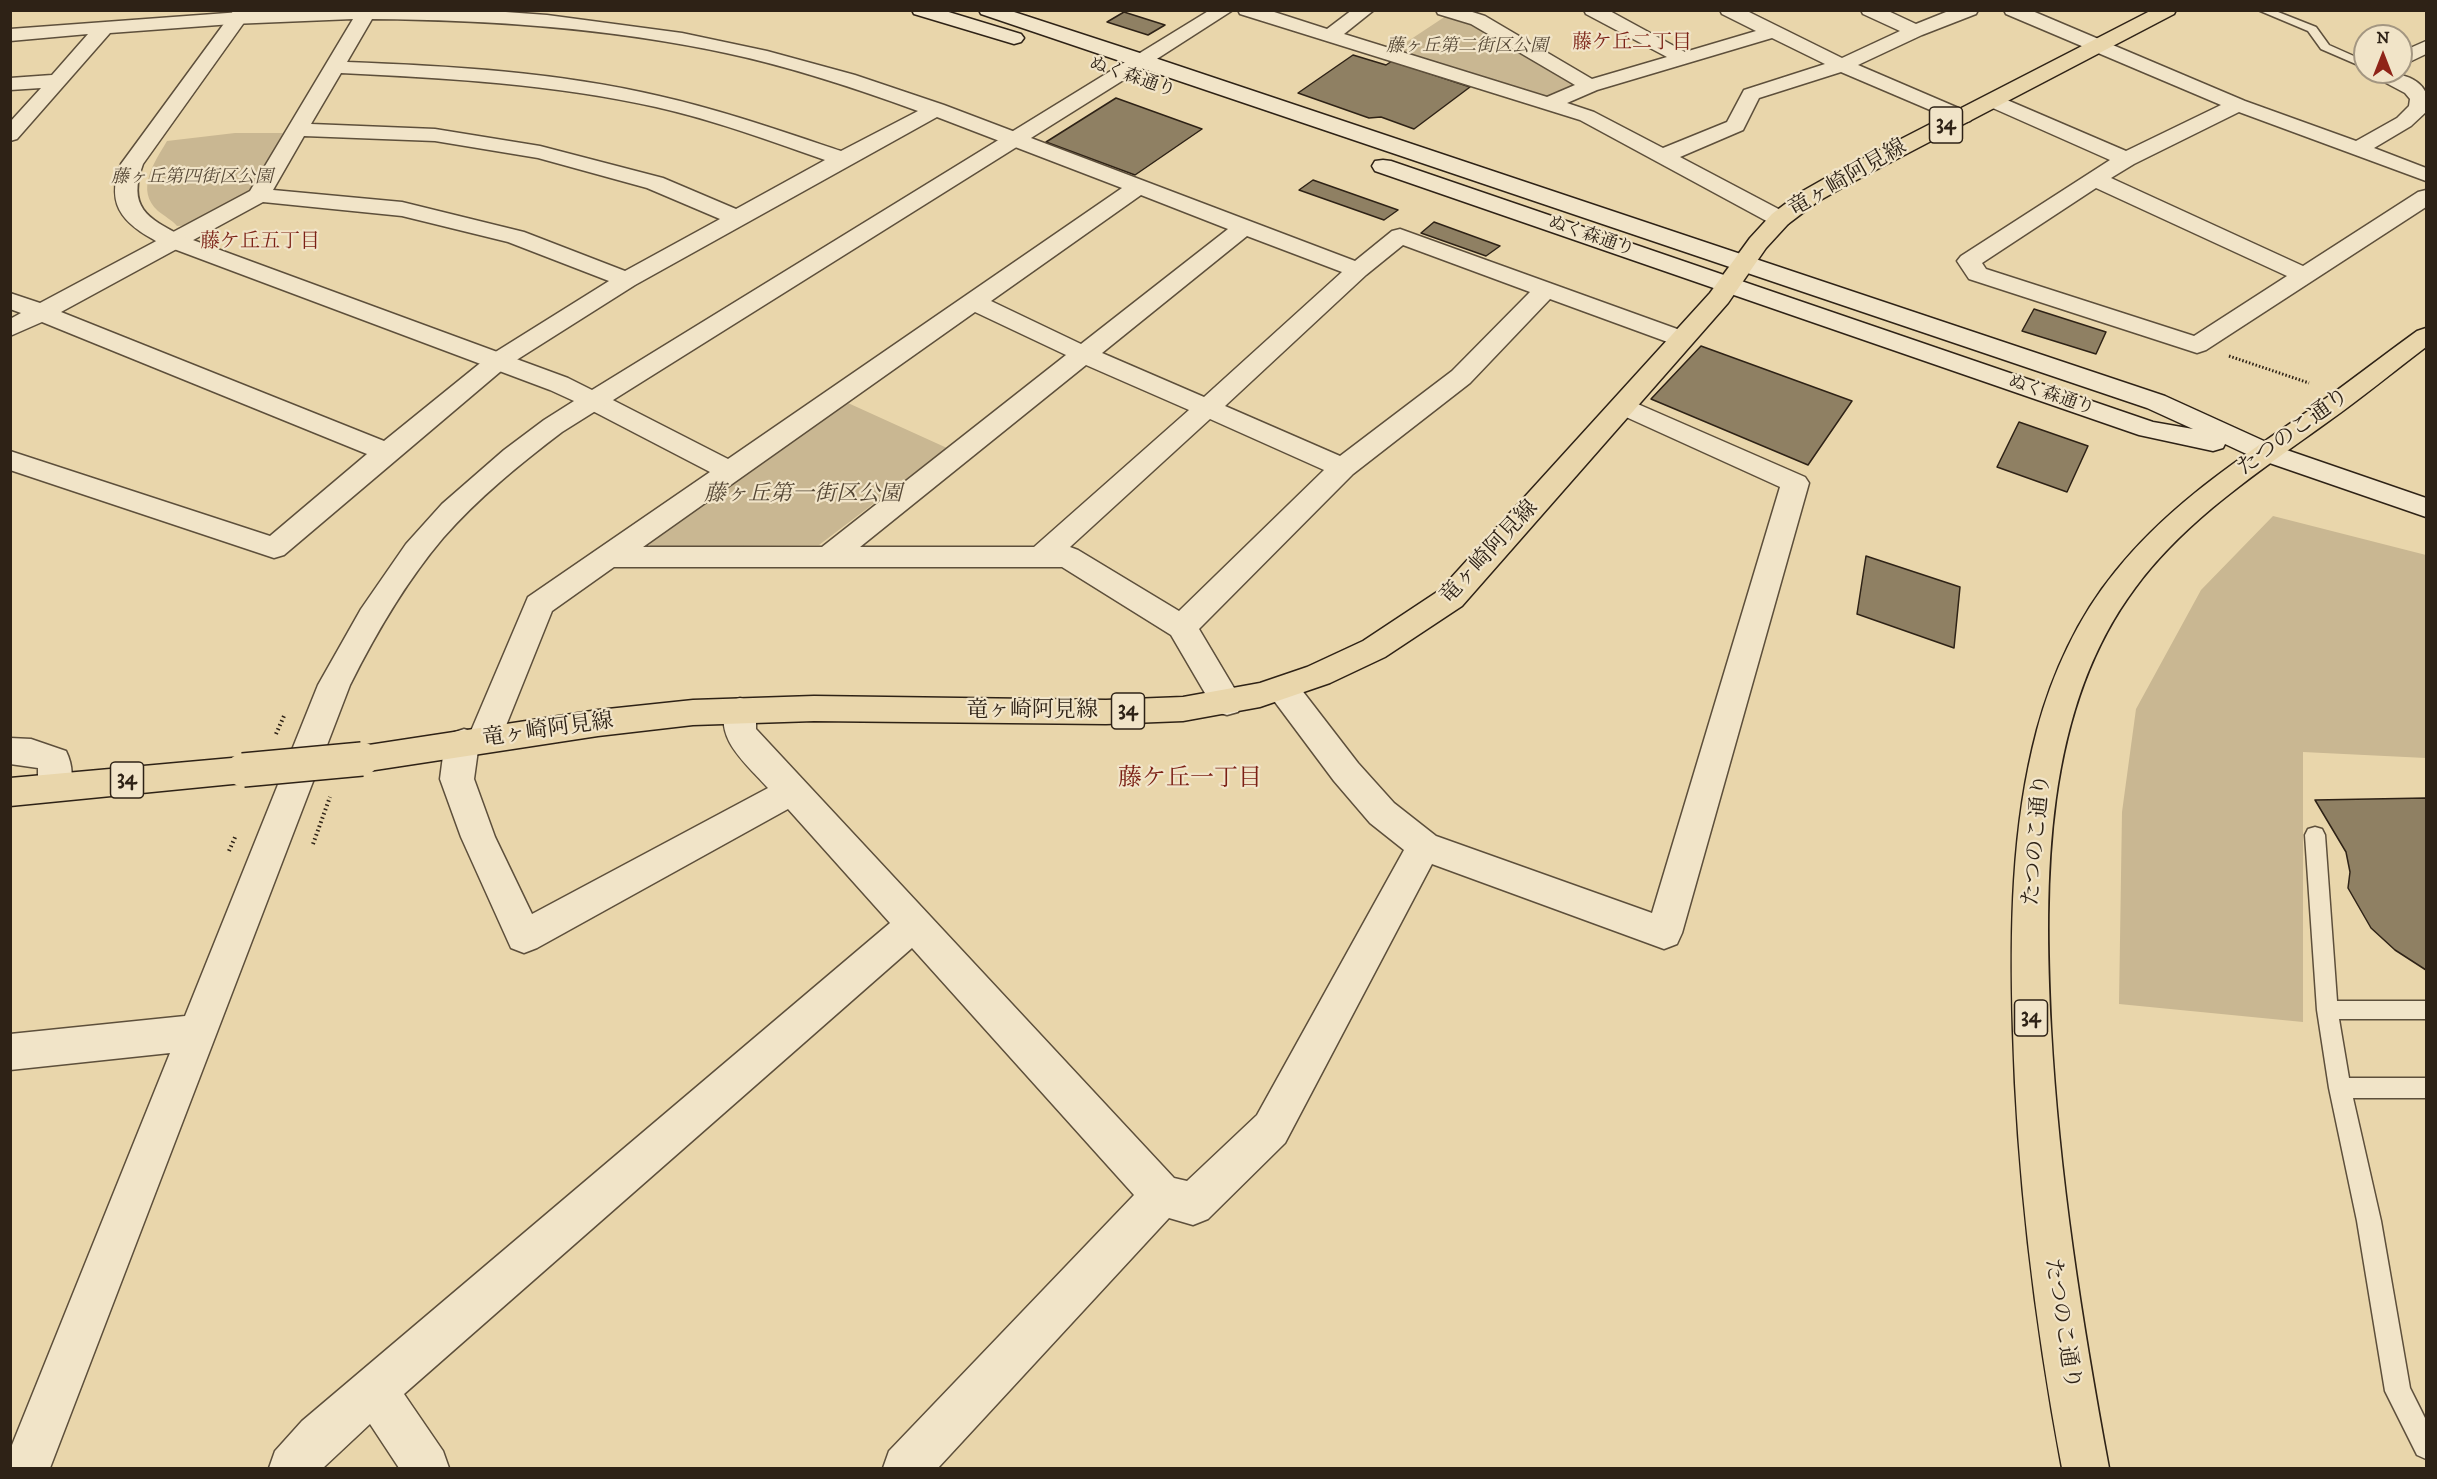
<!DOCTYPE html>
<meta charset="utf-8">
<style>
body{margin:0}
#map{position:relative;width:2437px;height:1479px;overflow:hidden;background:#e9d6ab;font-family:"IM FELL DW Pica",serif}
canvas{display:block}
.frame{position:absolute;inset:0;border:12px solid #2e2216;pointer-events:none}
.north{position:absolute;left:2353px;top:24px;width:60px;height:60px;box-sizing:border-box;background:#f1e4c8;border:2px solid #a39681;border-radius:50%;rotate:0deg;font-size:16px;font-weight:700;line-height:24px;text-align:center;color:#2e2216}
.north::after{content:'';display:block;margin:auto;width:21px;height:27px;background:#8f2418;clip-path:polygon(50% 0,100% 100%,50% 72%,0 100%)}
</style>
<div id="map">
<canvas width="2437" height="1479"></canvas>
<div class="frame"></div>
<div class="north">N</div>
</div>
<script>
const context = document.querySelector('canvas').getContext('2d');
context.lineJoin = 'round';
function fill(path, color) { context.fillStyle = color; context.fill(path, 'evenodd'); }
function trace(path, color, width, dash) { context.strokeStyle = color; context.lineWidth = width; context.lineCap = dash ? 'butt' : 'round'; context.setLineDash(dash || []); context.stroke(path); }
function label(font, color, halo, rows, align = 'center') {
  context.font = font + ' "IM FELL DW Pica","Noto Serif JP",serif'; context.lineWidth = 4.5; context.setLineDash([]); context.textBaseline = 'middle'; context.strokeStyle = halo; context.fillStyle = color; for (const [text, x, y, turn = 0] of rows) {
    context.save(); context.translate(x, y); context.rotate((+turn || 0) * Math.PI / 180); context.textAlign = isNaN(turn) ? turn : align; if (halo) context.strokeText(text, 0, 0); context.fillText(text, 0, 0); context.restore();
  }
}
fill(new Path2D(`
 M1452,12L1590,86L1550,103L1390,53Z
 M235,133H283L249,195L191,225L177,226C172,220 164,216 158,211C135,190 154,163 167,141Z
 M848,403L947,448L819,545L651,547L648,543Z
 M2273,516L2426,555V758L2303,752V1022L2119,1004L2122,812L2136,709L2201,590Z`), '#c9b792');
const building = new Path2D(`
 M1124,12L1165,25L1148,35L1107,22Z
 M1353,55L1386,65L1392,61L1470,87L1414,129L1381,117L1369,118L1298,93Z
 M1116,98L1202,129L1135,175L1046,142Z
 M1313,180L1398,210L1384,220L1299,190Z
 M1434,222L1500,246L1486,256L1421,233Z
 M2034,309L2106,332L2096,354L2022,331Z
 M1701,346L1852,401L1808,465L1651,399Z
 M2019,422L2088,446L2067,492L1997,467Z
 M1866,556L1960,587L1954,648L1857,614Z
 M2426,798V970L2395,950L2371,928L2348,888L2350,872L2346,852L2315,800Z`);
fill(building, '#8f8063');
trace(building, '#2e2216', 1.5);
const service = new Path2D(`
 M2258,10H2273L2316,27L2329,45L2365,61V68L2321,49L2308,31Z
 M2315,827L2322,829L2325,835L2337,1001H2426V1019H2339L2349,1078H2426V1098H2353L2381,1221L2410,1388L2426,1420V1459L2417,1455L2385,1391L2357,1221L2329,1088L2317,1010L2305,835L2308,829Z`);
const minor = new Path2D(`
 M268,10H478L547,15L682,33L767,51L855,75L944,105L1355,261L1392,231L1400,229L1691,334L1695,339L1691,344L1682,347L1673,344L1550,299L1470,383L1353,474L1199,629L1243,703L1238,712L1227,715L1216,712L1171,635L1062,567H614L552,611L497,748L485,752L478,750L474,779L495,837L532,914L768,788C747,764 710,736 729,701L740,698L751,701L756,710V729L1174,1178L1187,1181L1257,1115L1404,850L1370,823L1334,781L1272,698L1267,689L1272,680L1283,677L1294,680L1358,763L1394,803L1436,836L1652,913L1780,487L1615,412L1611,406L1615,400L1624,398L1805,477L1809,483L1682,933L1677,944L1664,949L1432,864L1285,1143L1208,1219L1193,1225L1169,1218L938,1468H883L889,1451L1134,1195L912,948L404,1394L443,1451L449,1468H399L370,1424L323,1468H269L275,1451L302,1421L890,923L788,809L537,948L524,953L511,948L461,837L440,779L443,756L452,733L464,729L471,731L528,597L710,472L583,406L579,400L583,394L592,392L601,394L728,459L1122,188L937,117L635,285L507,366L284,555L274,558L10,470V451L270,536L367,454L42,322L10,336V319L21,313L10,309V293L40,303L250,191L353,19L232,24L110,33L17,139L10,141V122L41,88L10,90V78L52,75L88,34L10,41V29ZM372,19C491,20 610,28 726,53C792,67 855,88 918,111L841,151C781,131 721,110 659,96C557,72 451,66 347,62ZM341,73C446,78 553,84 656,107C714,120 770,141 825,160L736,209L663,178L540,146L435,129L311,124ZM304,136L435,141L538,158L647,188L720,219L625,271L524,232L402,202L273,190ZM1141,195L1228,229L1081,344L991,301ZM263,202L402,216L508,242L609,281L489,356L384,441L61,312ZM1247,236L1342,272L1204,397L1102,353ZM1403,245L1530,292L1452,371L1340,456L1225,406L1366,275ZM975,312L1066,355L822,547H643ZM1086,365L1189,410L1034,547H860ZM1210,419L1324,470L1179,611L1078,550L1070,547Z
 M1210,10H1233L1149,64H1135L1132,60L1135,56Z
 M1238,10H1268L1327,29L1352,10H1374L1344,34L1547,97L1575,85L1471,24L1438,14L1436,10H1466L1485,16L1592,79L1667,57L1586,14L1584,10H1608L1685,52L1756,31L1722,14L1720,10H1745L1842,58L1900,31L1863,14L1861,10H1886L1916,24L1951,10H1978L1976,14L1922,35L1858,65L1970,113L1973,117L1970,121L1963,123L1956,121L1841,72L1759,98L1743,130L1680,157L1788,214L1791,219L1788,224L1780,226L1772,224L1580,120L1240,14ZM1772,38L1825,64L1744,90L1727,122L1663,148L1594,112L1567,103L1597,90Z
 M2004,10H2030L2245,101L2356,141L2397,118L2409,106L2410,99L2405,93L2373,76L2370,72C2388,72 2417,73 2426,93C2428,98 2426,106 2426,112L2411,126L2374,148L2426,168V181L2239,112L2134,164L2111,178L2303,266L2418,192L2426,190V207L2206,350L2197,353L1969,279L1957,261L1961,256L2110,160L1986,105L1983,101L1986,97H2000L2126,151L2221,105L2006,14ZM2096,188L2287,276L2194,336L1986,269L1982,263Z
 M2426,41V54L2401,66V52Z
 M10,738L31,739L66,751C73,765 74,782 67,797L55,801L43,797L38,787V768L10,764Z`);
const tertiary = new Path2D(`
 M234,10H253L143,164C127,207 147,218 182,236L568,378L592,390L1135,56H1149L1152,60L1149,64L562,432C520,464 478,498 443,538C405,583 376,633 350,685L50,1468H10V1450L170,1053L10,1070V1034L185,1016L318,685L361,609L406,544L442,504L504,450L544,420L574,401L550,390L166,246C128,227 103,209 121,164Z`);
const secondary = new Path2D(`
 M912,10H942L1021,34L1024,38L1021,42L1014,44L914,14Z
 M979,10H1008L1149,56L2165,396L2275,446L2426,498V517L2255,458L2225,444L2223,448L2213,451L2139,435L1375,171L1372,166L1375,161L1383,160L1391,161L2153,422L2193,429L2147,408L981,14Z`);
const primary = new Path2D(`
 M2152,10H2176L2174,14L1847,185L1817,202L1788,224L1766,248L1728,303L1462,606L1385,657L1330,683L1260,707L1183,721L1106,724L814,721L693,725L598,736L362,772L350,768L345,759L350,750L362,746L598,710L693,700L814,696L1106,700L1183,697L1260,683L1307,667L1363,641L1440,590L1710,293L1750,238L1772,214L1801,192L1831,175Z
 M2426,328V347C2394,371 2362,398 2329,421C2260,471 2186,519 2135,588C2043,711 2044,882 2051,1028C2059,1176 2082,1322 2109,1468H2062C2035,1324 2017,1177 2013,1031C2010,931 2011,828 2037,730C2052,674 2078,617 2115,572C2169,504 2241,458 2311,409C2347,384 2382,356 2417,331Z
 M243,757L255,761L260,770L255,779L243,783L10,806V778Z`);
trace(service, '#5d4f3b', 3);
trace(minor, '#5d4f3b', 3);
trace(tertiary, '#5d4f3b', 3);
trace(secondary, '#2e2216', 3);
trace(primary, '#2e2216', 3);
trace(new Path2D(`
 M2229,356L2309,383`), '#2e2216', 3, [1.5, 2]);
trace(new Path2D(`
 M276,734L284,716
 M313,844L330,797
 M229,851L236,835`), '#2e2216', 4, [1.5, 3]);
fill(service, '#f1e4c8');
fill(minor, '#f1e4c8');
fill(tertiary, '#f1e4c8');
fill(secondary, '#f1e4c8');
fill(primary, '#e9d6ab');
const primaryBridge = new Path2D(`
 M243,770L362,759`);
trace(primaryBridge, '#2e2216', 36, []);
trace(primaryBridge, '#e9d6ab', 33);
label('italic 18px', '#554735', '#f1e4c8', [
 ["藤ヶ丘第二街区公園",1467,47],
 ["藤ヶ丘第四街区公園",192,178]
]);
label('18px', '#2e2216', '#f1e4c8', [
 ["ぬく森通り",1132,78,19],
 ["ぬく森通り",1591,237,19],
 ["ぬく森通り",2051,396,19]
]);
label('20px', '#7a1f14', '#f1e4c8', [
 ["藤ケ丘二丁目",1632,44],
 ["藤ケ丘五丁目",260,243]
]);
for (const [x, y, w] of [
 [1946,125,33],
 [1128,711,33],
 [127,780,33],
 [2031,1018,33]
]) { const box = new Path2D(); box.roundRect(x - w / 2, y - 18, w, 36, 4.5); context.fillStyle = '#f1e4c8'; context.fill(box); trace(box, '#2e2216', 1.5); }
label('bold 21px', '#2e2216', null, [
 ["34",1946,125],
 ["34",1128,711],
 ["34",127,780],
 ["34",2031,1018]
]);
label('22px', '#2e2216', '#f1e4c8', [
 ["竜ヶ崎阿見線",1848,179,-30],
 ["たつのこ通り",2294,433,-36],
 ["竜ヶ崎阿見線",1490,553,-47],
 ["竜ヶ崎阿見線",1032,711],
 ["竜ヶ崎阿見線",548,731,-8],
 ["たつのこ通り",2038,840,-85],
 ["たつのこ通り",2061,1324,81]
]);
label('italic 22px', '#554735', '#f1e4c8', [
 ["藤ヶ丘第一街区公園",803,495]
]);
label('24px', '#7a1f14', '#f1e4c8', [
 ["藤ケ丘一丁目",1190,780]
]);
</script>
